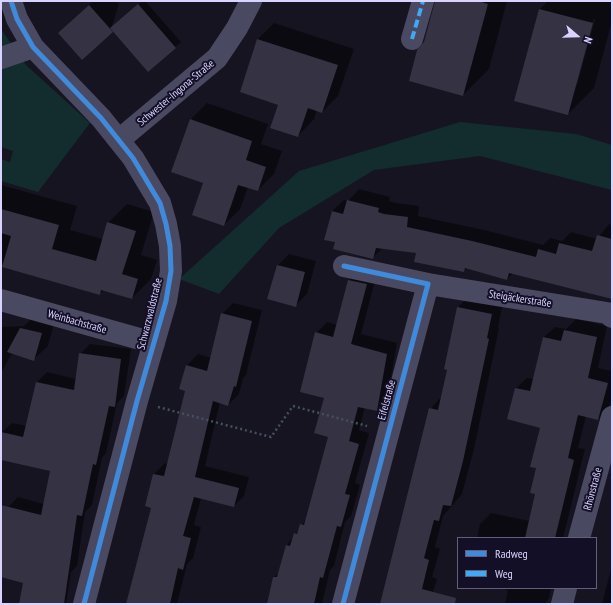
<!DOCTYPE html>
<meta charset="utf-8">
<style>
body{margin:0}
#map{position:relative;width:613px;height:605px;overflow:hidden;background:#161421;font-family:"PT Sans Narrow",sans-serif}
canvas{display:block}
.frame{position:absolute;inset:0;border:2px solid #d9d4ff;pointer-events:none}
.legend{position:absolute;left:457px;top:537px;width:140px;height:52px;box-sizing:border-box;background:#130f26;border:1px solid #625e7d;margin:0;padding:5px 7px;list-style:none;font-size:12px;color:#d9d4ff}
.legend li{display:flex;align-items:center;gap:8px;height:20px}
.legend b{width:20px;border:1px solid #625e7d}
.north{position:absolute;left:557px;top:16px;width:40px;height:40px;-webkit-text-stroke:3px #130f26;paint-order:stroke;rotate:110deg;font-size:11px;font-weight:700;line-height:16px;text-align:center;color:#d9d4ff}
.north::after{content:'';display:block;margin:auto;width:14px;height:18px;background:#d9d4ff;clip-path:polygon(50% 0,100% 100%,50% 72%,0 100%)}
</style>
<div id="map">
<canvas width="613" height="605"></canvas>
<div class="frame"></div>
<ul class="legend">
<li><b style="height:5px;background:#408adc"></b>Radweg</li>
<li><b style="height:5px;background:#3fa9f5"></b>Weg</li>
</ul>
<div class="north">N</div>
</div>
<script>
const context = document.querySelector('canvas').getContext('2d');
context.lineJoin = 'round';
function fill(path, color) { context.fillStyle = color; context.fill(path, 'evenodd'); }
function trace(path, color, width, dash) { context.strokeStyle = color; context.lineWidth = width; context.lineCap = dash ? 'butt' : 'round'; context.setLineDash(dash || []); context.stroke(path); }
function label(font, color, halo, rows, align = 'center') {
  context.font = font + ' "PT Sans Narrow",sans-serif'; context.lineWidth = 4; context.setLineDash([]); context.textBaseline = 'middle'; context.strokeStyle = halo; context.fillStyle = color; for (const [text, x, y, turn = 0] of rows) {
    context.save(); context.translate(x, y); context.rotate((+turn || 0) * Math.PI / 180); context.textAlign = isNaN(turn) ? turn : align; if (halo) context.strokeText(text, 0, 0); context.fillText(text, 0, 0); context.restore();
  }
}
fill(new Path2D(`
 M1,29L26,65L90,123L38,192L1,181V159L10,162L13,151L1,147Z
 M460,122L576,134L612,145V190L480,156L374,170L279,228L219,294L179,279L299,171Z`), '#132c2d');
fill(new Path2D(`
 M93,1H116L119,4L110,32L59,33Z
 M142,1H145L181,42L148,71L117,23Z
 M435,1H507L489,69L463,95L425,43Z
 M548,1H612V21L594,88L568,114L516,100L540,9ZM594,18L595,19L577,85H575Z
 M274,23L354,49L338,96L322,112L317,110L314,119L298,136L279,104L258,39Z
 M207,103L268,124L261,144L282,151L274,174L258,190L248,187L240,209L224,225L204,182L190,120Z
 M1,185L77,206L70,230L103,239L108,223L127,204L154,212L141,255L157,260L151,279L132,298L104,290L100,294L1,263Z
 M359,189L390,197L389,201L396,203L419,206L418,216L484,230L543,245L550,238L562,241L571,232L597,239L609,224L612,225V298L513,273L507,279L467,268L464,271L417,253L383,248L372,258L336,242L332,211L344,200L348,201Z
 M289,254L316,261L307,294L296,305L268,298L278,265Z
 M360,270L377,273L361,334L397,343L387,400L376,410L365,407L359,430L369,433L355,483L360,485L351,516L345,522L334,566L330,570L322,604H268L274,577L280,572L287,545L307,518L329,436L316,333L327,322L337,325L349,280Z
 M469,296L503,303L498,327L499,328L474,449L462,494L443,516L435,547L440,549L432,577L437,579L433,592L381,604L430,409L441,397L448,369L458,307Z
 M233,303L262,310L246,375L243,378L239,394L228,405L220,402L205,466L249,477L244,496L234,506L201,498L194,525L201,527L193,558L187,564L177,604H127L152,507L146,506L154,474L165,463L168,464L186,390L180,389L187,365L198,354L211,358L222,314Z
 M35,315L55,320L48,346L34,359L12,353L1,373V327L24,326Z
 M576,319L607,326L598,368L612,371V396L609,408L598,419L586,416L578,448L585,449L563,538H477L480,524L491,513L530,521L537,493L541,428L516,388L527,378L534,379L544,337L555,327L566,329Z
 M90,344L131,349L124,396L117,403L106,453L102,458L92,505L85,512L77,566L71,572L66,604H20L24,582L1,576V539L8,507L18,497L44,504L51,471L1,459V433L12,423L27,426L37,382L47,372L76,379L80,354Z
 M612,565V604H602Z
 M505,588H551L549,598L545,604H505L508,590H505Z`), '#0007');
fill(new Path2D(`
 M435,1H478L488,4L463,96L409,81L417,50L424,42Z
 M138,4L176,48L148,72L110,28Z
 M89,5L113,32L82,60L58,33Z
 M539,9L593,23L568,115L514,101Z
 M257,39L338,65L322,113L308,108L298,137L270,128L278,105L240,92Z
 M190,119L252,141L246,160L266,167L258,191L238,185L224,226L192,215L203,183L171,172Z
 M347,200L379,208L378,212L384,214L408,217L407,227L472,241L536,257L538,249L556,254L559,243L592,251L597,235L612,239V299L509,273L507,280L465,268L464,272L414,262L416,253L376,248L373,259L333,249L335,242L324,240L332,211L343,214Z
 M1,209L59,225L52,249L96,261L107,222L136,231L122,274L138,279L132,299L101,290L100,295L2,267L11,236L1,233Z
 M277,265L305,272L296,307L267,299Z
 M348,280L367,284L351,344L387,354L377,411L358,407L349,441L359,444L345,494L350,495L341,527L337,526L323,578L320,577L314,604H267L273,577H277L286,545L290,546L294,533L297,534L300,524L304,525L328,437L314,433L324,398L300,392L315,332L333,337Z
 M457,307L492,314L487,338L489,339L463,461L451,506L443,505L439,521L434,520L424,558L429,560L422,589L456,598L455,604H380L429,408L438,410L447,370L444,369Z
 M221,313L252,321L236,387L234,386L228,406L213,401L195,477L239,488L234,507L194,497L183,536L191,538L183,570L178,568L170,604H126L151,508L145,506L153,474L164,476L185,391L179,389L186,365L207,371Z
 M20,328L42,333L34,361L7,352Z
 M564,330L597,337L588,378L608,383L598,420L578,415L568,458L574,460L555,538H525L535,494L530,493L536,468L530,467L540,428L507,419L515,388L530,391L543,337L561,341Z
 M79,353L121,359L115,407L109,406L96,465L93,464L82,516L77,515L64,604H19L23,583L1,577V505L41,515L50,471L1,460V432L23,437L36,382L74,390Z`), '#343243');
trace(new Path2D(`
 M158,407L271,437L293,406L367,426`), '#44505f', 2.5, [2, 3]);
trace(new Path2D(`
 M11,1L17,19L33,47L101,118L133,158L160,203L166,224L170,246L171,271L166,301L137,401L84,604
 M412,39L423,1
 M1,58L33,47
 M119,140L217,58L237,28L251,1
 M428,284L607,313L612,317
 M1,300L154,343
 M579,538L612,417
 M343,604L428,284L344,266
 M562,604L566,588`), '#4a4962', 22);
trace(new Path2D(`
 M412,39L423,1`), '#3fa9f5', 4, [8, 4]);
trace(new Path2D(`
 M11,1L17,19L33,47L101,118L133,158L160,203L166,224L170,246L171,271L166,301L137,401L84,604
 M343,604L428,284L344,266`), '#408adc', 5);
label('11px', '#d9d4ff', '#130f26', [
 ["Schwester-Ingona-Straße",176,93,-40],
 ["Steigäckerstraße",520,299,9],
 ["Schwarzwaldstraße",150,314,-76],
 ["Weinbachstraße",77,322,16],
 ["Eifelstraße",387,400,-75],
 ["Rhönstraße",593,489,-75]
]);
</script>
